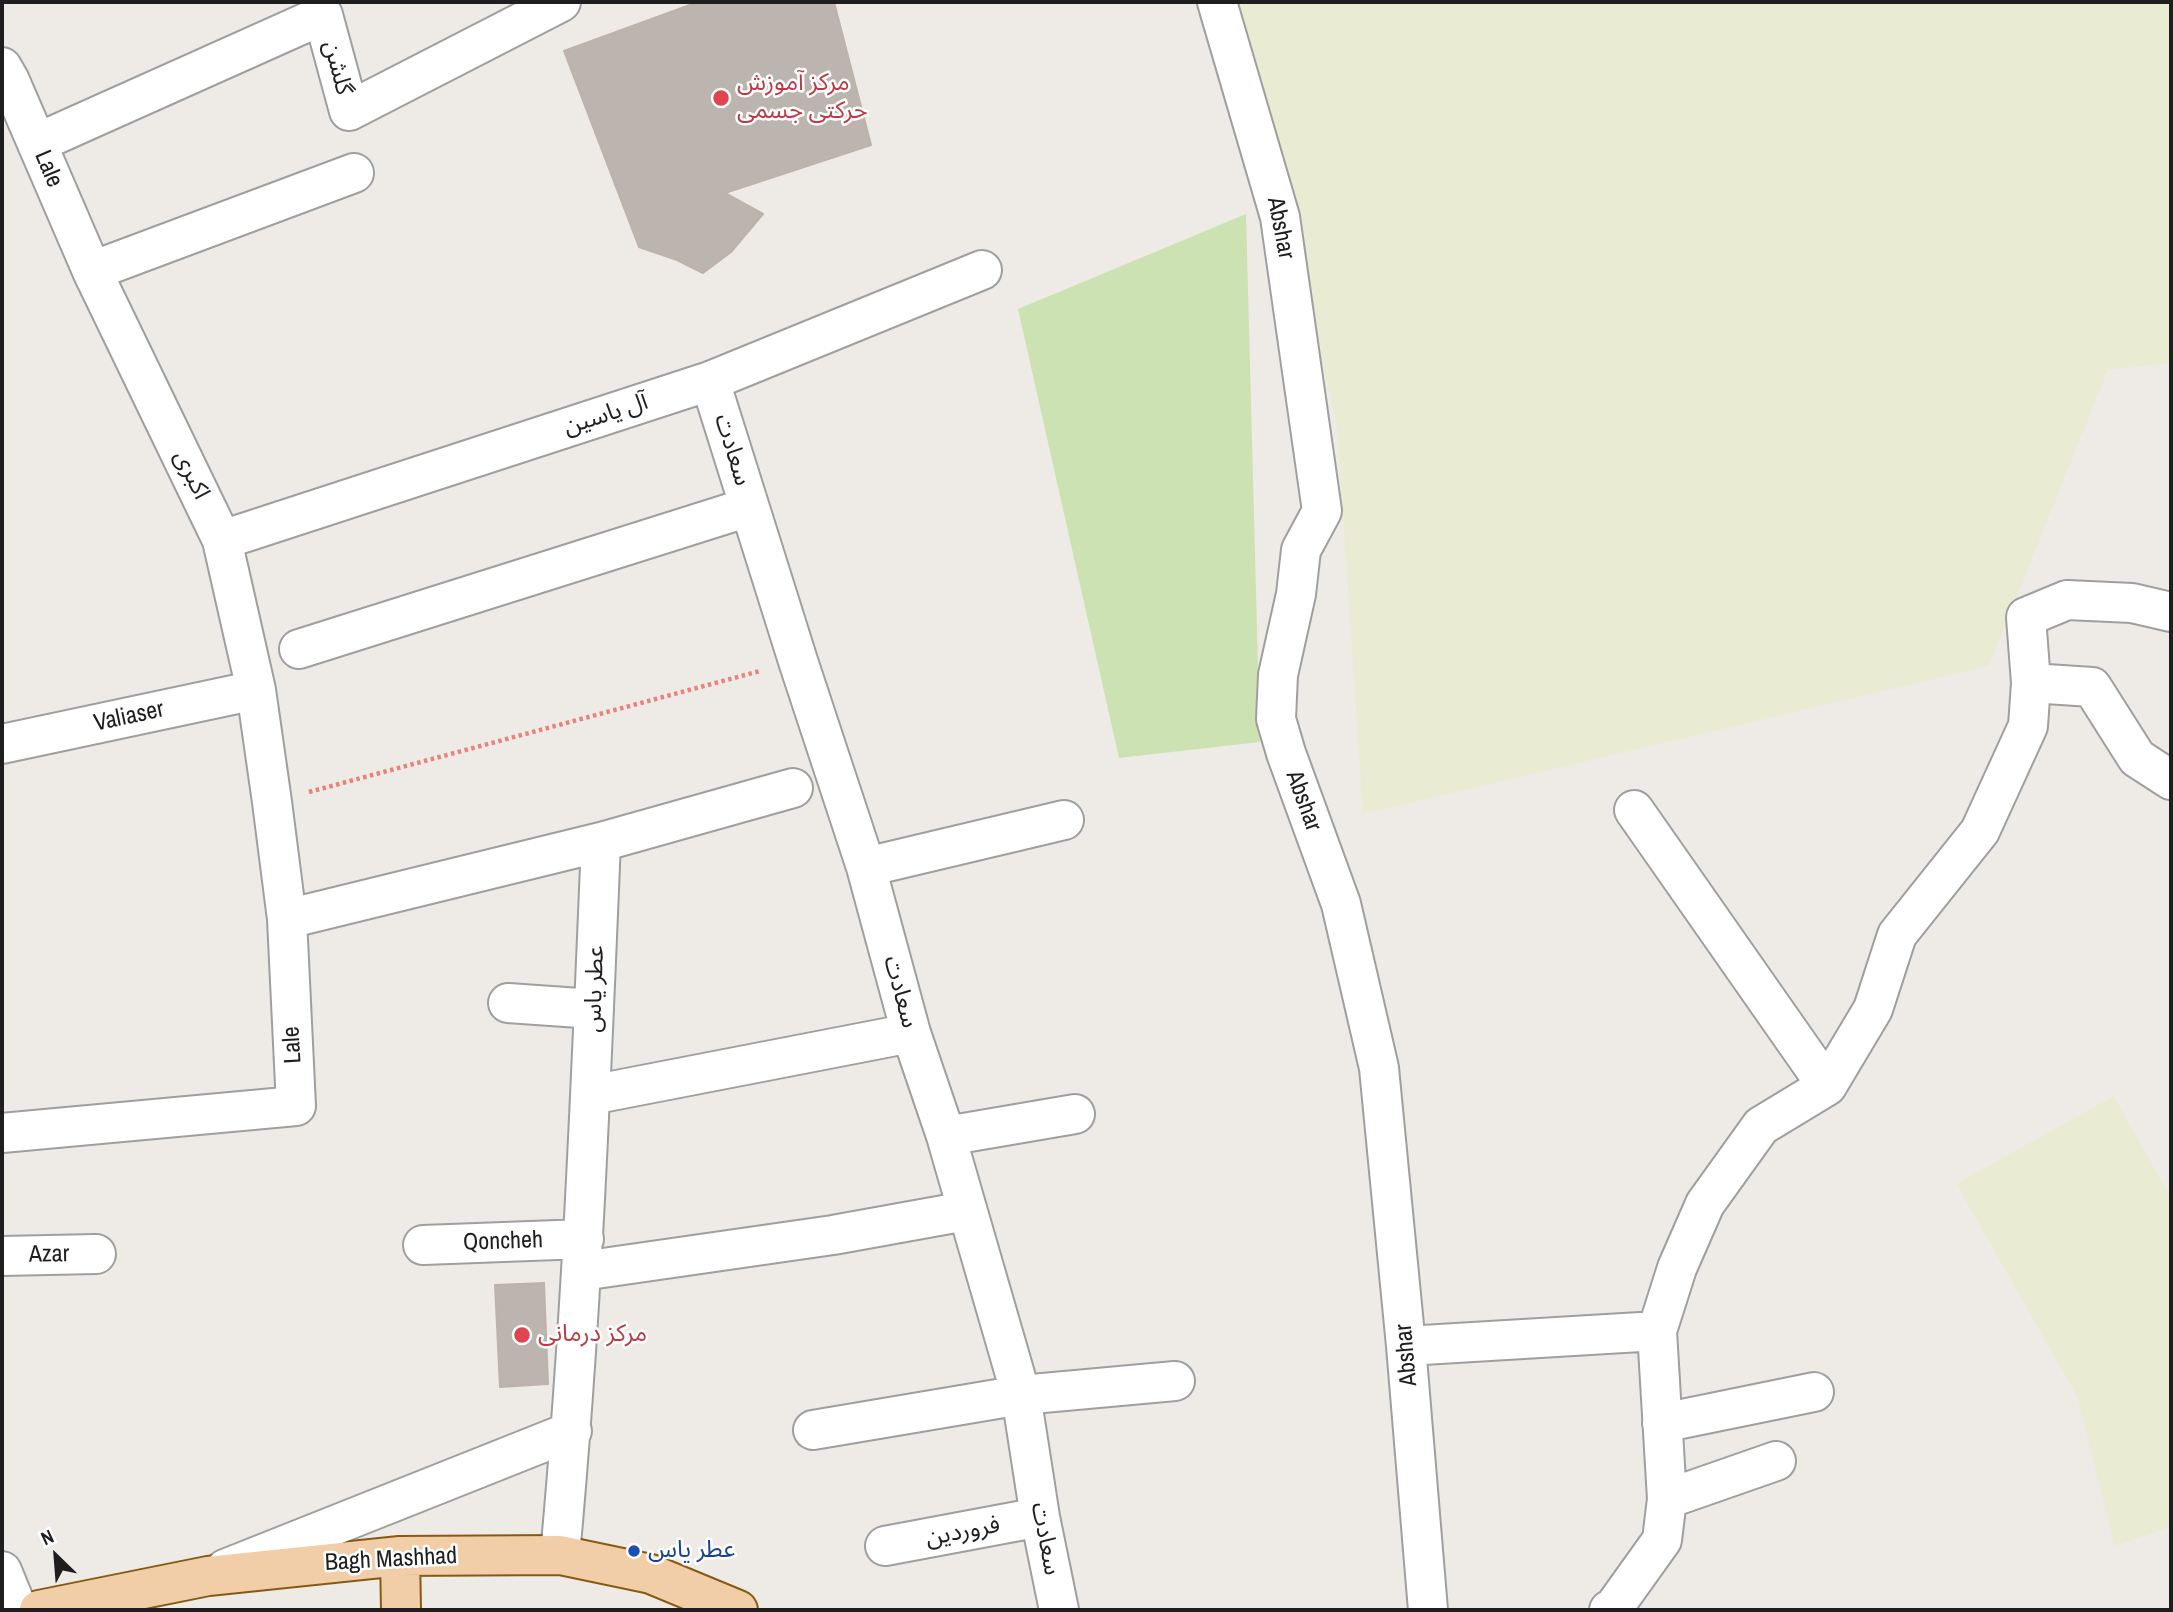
<!DOCTYPE html>
<meta charset="utf-8">
<style>
body{margin:0}
#map{position:relative;width:2173px;height:1612px;overflow:hidden;background:#eeebe6;font-family:"Archivo Narrow",sans-serif}
canvas{display:block}
.frame{position:absolute;inset:0;border:4px solid #1e1e1e;pointer-events:none}
.north{position:absolute;left:21px;top:1521px;width:70px;height:70px;-webkit-text-stroke:5px #fff;paint-order:stroke;rotate:335deg;font-size:19px;font-weight:700;line-height:28px;text-align:center;color:#1e1e1e}
.north::after{content:'';display:block;margin:auto;width:24px;height:32px;background:#1e1e1e;clip-path:polygon(50% 0,100% 100%,50% 72%,0 100%)}
</style>
<div id="map">
<canvas width="2173" height="1612"></canvas>
<div class="frame"></div>
<div class="north">N</div>
</div>
<script>
const context = document.querySelector('canvas').getContext('2d');
context.lineJoin = 'round';
function fill(path, color) { context.fillStyle = color; context.fill(path, 'evenodd'); }
function trace(path, color, width, dash) { context.strokeStyle = color; context.lineWidth = width; context.lineCap = dash ? 'butt' : 'round'; context.setLineDash(dash || []); context.stroke(path); }
function label(font, color, halo, rows, align = 'center') {
  context.font = font + ' "Archivo Narrow","Noto Sans Arabic",sans-serif'; context.lineWidth = 5; context.setLineDash([]); context.textBaseline = 'middle'; context.strokeStyle = halo; context.fillStyle = color; for (const [text, x, y, turn = 0] of rows) {
    context.save(); context.translate(x, y); context.rotate((+turn || 0) * Math.PI / 180); context.textAlign = isNaN(turn) ? turn : align; if (halo) context.strokeText(text, 0, 0); context.fillText(text, 0, 0); context.restore();
  }
}
fill(new Path2D(`
 M1233,2H2171V363L2108,370L1989,666L1363,814L1337,424Z
 M2114,1096L2171,1198V1527L2115,1546L2078,1398L1956,1184Z`), '#eaebd3');
fill(new Path2D(`
 M1246,214L1260,742L1119,758L1018,309Z`), '#cce2b2');
const building = new Path2D(`
 M698,2H834L871,145L725,193L763,214L731,252L703,273L677,260L639,247L564,51Z
 M544,1283L548,1384L500,1387L495,1285Z`);
fill(building, '#bbb4af');
trace(building, '#beb2aa', 2);
const minor = new Path2D(`
 M1217,2L1280,217L1322,511L1301,550L1296,594L1278,675L1276,719L1286,753L1341,904L1379,1068L1406,1346L1428,1610
 M2,67L10,81L92,271L222,540L256,690L272,802L287,919L296,1106L2,1133
 M37,143L323,15L349,111L561,2
 M92,271L354,173
 M710,381L798,661L866,867L911,1033L946,1136L1021,1395L1040,1517L1059,1610
 M222,540L710,381L982,270
 M299,649L749,507
 M2031,683L2092,687L2137,758L2171,780
 M2,744L256,690
 M1634,810L1827,1086
 M866,867L1064,820
 M287,919L601,842L793,788
 M508,1003L594,1009
 M591,1095L911,1033
 M946,1136L1075,1114
 M423,1245L584,1239
 M2,1256L96,1254
 M582,1271L833,1235L966,1211
 M1406,1346L1657,1331
 M1662,1423L1814,1392
 M813,1430L1021,1395L1175,1381
 M1667,1499L1776,1461
 M885,1546L1040,1517
 M560,1555C582,1318 591,1080 601,842
 M225,1569L572,1431
 M2,1571L18,1610
 M1609,1610L1614,1607L1662,1540L1667,1499L1657,1331L1677,1268L1705,1204L1761,1126L1827,1086L1873,1009L1897,935L1980,831L2028,726L2031,683L2026,617L2067,600L2132,603L2171,612`);
const major = new Path2D(`
 M400,1556L401,1610
 M39,1610L208,1576L400,1556L560,1555L651,1574L738,1610`);
trace(minor, '#9f9f9f', 42);
trace(major, '#875a12', 42);
trace(new Path2D(`
 M309,792L760,671`), '#e9817c', 4.5, [3.5, 3.5]);
trace(minor, '#fff', 38);
trace(major, '#f1cda8', 38);
for (const [x, y, r, color] of [
 [721,98,9,"#e0444e"],
 [522,1335,9,"#e0444e"],
 [634,1551,7,"#1a4fb4"]
]) { const dot = new Path2D(); dot.arc(x, y, r, 0, 2 * Math.PI); context.fillStyle = color; context.fill(dot); trace(dot, '#fff', 2.5); }
label('24px', '#1e1e1e', '#fff', [
 ["گلشن",337,68,75],
 ["Lale",48,169,67],
 ["Abshar",1280,228,79],
 ["آل یاسین",606,415,-18],
 ["سعادت",732,450,73],
 ["اکبری",191,475,64],
 ["Valiaser",129,717,-12],
 ["Abshar",1303,801,70],
 ["عطر یاس",595,989,-88],
 ["سعادت",900,992,75],
 ["Lale",293,1045,-93],
 ["Qoncheh",503,1242,-2],
 ["Azar",49,1255,-1],
 ["Abshar",1407,1355,-95],
 ["فروردین",963,1532,-11],
 ["سعادت",1045,1539,79],
 ["Bagh Mashhad",391,1560,-3]
]);
label('24px', '#be3a42', '#fff', [
 ["مرکز آموزش",737,84],
 ["حرکتی جسمی",737,112],
 ["مرکز درمانی",538,1335]
], 'left');
label('24px', '#164399', '#fff', [
 ["عطر یاس",648,1551]
], 'left');
</script>
